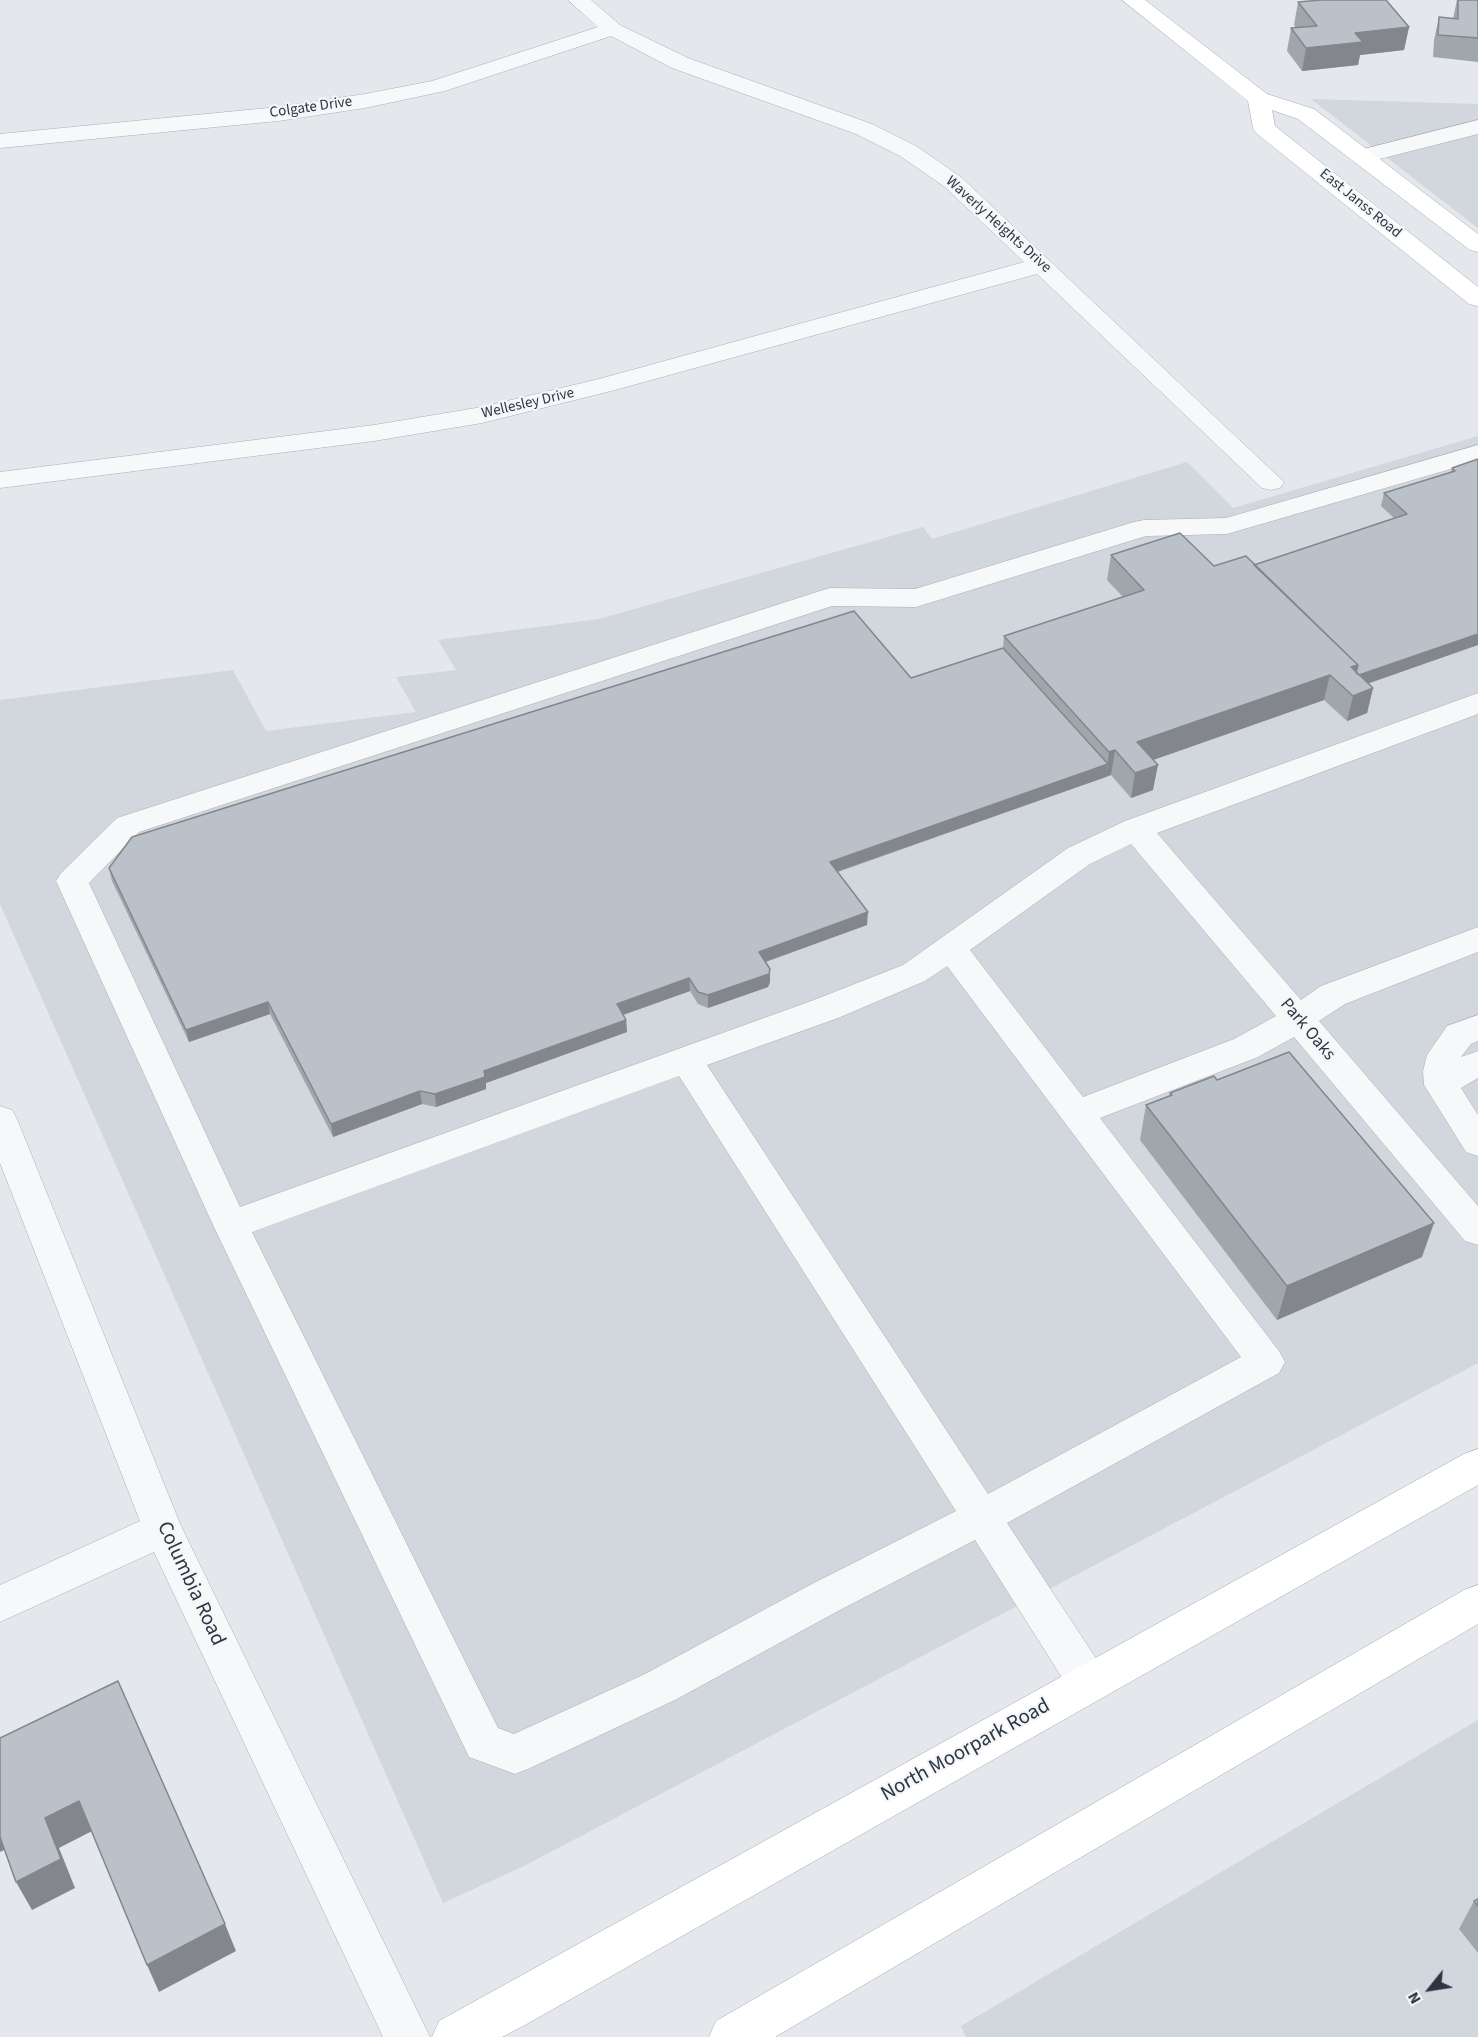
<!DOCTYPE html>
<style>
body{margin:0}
#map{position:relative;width:1478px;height:2037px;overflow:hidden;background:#e4e7eb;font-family:"Source Sans 3",sans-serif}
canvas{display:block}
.north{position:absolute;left:1400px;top:1959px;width:60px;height:60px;-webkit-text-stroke:4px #f4f6f8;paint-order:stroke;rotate:240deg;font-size:16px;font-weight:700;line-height:24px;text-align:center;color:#2c3643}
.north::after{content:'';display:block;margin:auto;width:21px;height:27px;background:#2c3643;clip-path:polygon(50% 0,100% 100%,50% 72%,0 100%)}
</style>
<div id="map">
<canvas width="1478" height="2037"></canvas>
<div class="north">N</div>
</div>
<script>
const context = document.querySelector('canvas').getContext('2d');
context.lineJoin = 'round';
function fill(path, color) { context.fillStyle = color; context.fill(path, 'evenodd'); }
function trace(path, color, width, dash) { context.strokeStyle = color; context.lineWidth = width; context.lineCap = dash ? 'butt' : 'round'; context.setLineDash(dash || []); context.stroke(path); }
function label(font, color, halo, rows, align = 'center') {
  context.font = font + ' "Source Sans 3",sans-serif'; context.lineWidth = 4.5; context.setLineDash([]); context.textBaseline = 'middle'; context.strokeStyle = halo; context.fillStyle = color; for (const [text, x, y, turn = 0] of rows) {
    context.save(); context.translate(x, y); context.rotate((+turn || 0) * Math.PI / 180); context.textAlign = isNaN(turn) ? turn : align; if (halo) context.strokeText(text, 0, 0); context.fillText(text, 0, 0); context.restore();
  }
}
fill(new Path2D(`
 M1311,99L1478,104V228Z
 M1478,436V1363L524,1866L443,1903L0,904V700L233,670L266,731L416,712L396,677L456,670L438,640L599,619L923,527L932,539L1187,462L1233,508Z
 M1478,1720V2037H966L961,2026Z`), '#d2d6dd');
const minor = new Path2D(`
 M568,0H591L620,25L688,58L872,124L916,146L961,177L1284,482L1280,488L1271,490L1262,488L1037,274L615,390L482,423L374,441L0,488V472L374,425L482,407L599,379L1024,262L945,187L900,156L856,134L672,68L611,36L445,91L365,108L278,121L0,148V134L278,107L365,94L432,81L598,27Z
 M1478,120V134L1364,163L1356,161L1353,156L1356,151Z
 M1478,445V461L1227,534L1146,536L916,607L832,606L139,832L89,883L240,1207L814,1000L903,965L1068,848L1125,821L1478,693V714L1157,833L1301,1000L1321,986L1478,927V952L1345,1004L1319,1021L1478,1206V1245L1465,1241L1294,1037L1258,1057L1100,1118L1279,1351L1285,1362L1279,1373L1007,1523L1103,1669L1109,1682L1103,1695L1088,1701L1073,1695L975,1540L838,1611L675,1700L530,1768L515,1774L469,1757L213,1225L56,881L61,873L117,818L820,591L830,588L915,589L1134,522L1144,520L1226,518ZM1131,844L1276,1016L1234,1039L1083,1097L970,950L1090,864ZM947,966L1241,1357L988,1494L707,1065L838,1018L925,981ZM679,1076L956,1511L810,1585L645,1674L514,1734L498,1728L252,1232Z
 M1478,1015V1041L1471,1044L1461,1057L1478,1051V1078L1461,1088L1478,1115V1156L1466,1152L1424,1085L1423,1071L1427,1055L1447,1026Z
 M0,1106L12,1110L17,1119L181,1526L430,2037H383L154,1552L0,1622V1585L140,1521L0,1163Z`);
const major = new Path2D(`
 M1122,0H1145L1267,94L1314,109L1478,234V252L1470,250L1298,119L1272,110L1275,126L1478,287V306L1469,304L1256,133L1253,128L1248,101Z
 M1478,1449V1485L525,2025L502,2037H432L439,2021L1464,1454Z
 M1478,1585V1624L775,2037H709L716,2021L1464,1590Z`);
trace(minor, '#a9aeb5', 1);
trace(major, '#a4acb7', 1);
fill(minor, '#f7f8fa');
fill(major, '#fff');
fill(new Path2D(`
 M1457,0H1478V62L1433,57L1434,40L1439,17L1453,19Z
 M1298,2L1409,27L1404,50L1360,55L1358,65L1302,71L1287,51L1291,28H1296L1294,25Z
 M1478,459L1368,684L1373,688L1367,713L1347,721L1324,700L1153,760V790L1131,798L1111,775L838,872L867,925L766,962L770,969V982L768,987L708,1008L698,1004L690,991L623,1015L626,1020L627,1032L486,1083V1089L436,1107L422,1104L333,1137L270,1014L189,1042L112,881L109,868L911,678L1003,648L1004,636L1123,597L1107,580L1111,555L1214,566L1254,565L1394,518L1381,506L1384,493L1451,472L1452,468Z
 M1217,1080L1422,1257L1277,1320L1140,1140L1146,1105L1169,1096L1170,1093Z
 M1478,1899V1953L1459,1929L1474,1901Z`), '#a1a6ac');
fill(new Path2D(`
 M1409,27L1404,50L1360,55L1358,65L1302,71L1306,48L1355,33Z
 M1478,634V645L1347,691L1351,667Z
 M1330,675L1324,700L1133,767L1137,742Z
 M1373,688L1367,713L1347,721L1353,696Z
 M1115,750L1111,775L1106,777L1109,752Z
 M1108,764L1106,777L830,874V862Z
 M1158,765L1153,790L1131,798L1135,773Z
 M868,912L867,925L759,964V952Z
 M770,969V982L768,987L708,1008V995Z
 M689,978L690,991L617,1017V1004Z
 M268,1002L270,1014L189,1042L186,1030Z
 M626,1020L627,1032L486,1083V1089L436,1107L435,1094L484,1071Z
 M420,1091L422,1104L333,1137L331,1124Z
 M1434,1223L1422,1257L1277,1320L1287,1286Z
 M79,1801L92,1831L59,1848L75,1888L32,1910L16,1882L45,1818Z
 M0,1832L8,1848L0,1852Z
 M225,1924L236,1951L159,1992L147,1965Z`), '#83878c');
const building = new Path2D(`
 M1321,0H1386L1409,27L1355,33L1363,42L1306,48L1291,28L1317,26L1298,2Z
 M1458,0H1478V38L1438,35L1439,17L1458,19Z
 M1478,459V634L1359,675L1356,673L1358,665L1254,565L1407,514L1384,493L1455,471L1452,468Z
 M1180,533L1214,566L1246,556L1358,665L1351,667L1373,688L1353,696L1330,675L1137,742L1158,765L1135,773L1115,750L1109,752L1004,636L1144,590L1111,555Z
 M854,611L911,678L1003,648L1108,764L830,862L868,912L759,952L770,969L769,974L708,995L698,992L689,978L617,1004L626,1020L484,1071L485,1077L435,1094L420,1091L331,1124L268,1002L186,1030L109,868L132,837Z
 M1289,1052L1434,1223L1287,1286L1146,1105L1172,1095L1170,1093L1214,1076L1217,1080Z
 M118,1681L225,1924L147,1965L79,1801L45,1818L61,1859L16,1882L0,1837V1738Z
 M1478,1899V1906L1474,1901Z`);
fill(building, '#bbc1c8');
trace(building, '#83878c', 1.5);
label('15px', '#2c3643', '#f4f6f8', [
 ["Colgate Drive",311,108,-8],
 ["East Janss Road",1360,204,39],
 ["Waverly Heights Drive",998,225,42],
 ["Wellesley Drive",528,404,-13]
]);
label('18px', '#2c3643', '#f4f6f8', [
 ["Park Oaks",1307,1030,50]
]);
label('21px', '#2c3643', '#f4f6f8', [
 ["Columbia Road",190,1584,65],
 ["North Moorpark Road",966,1751,-29]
]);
</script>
